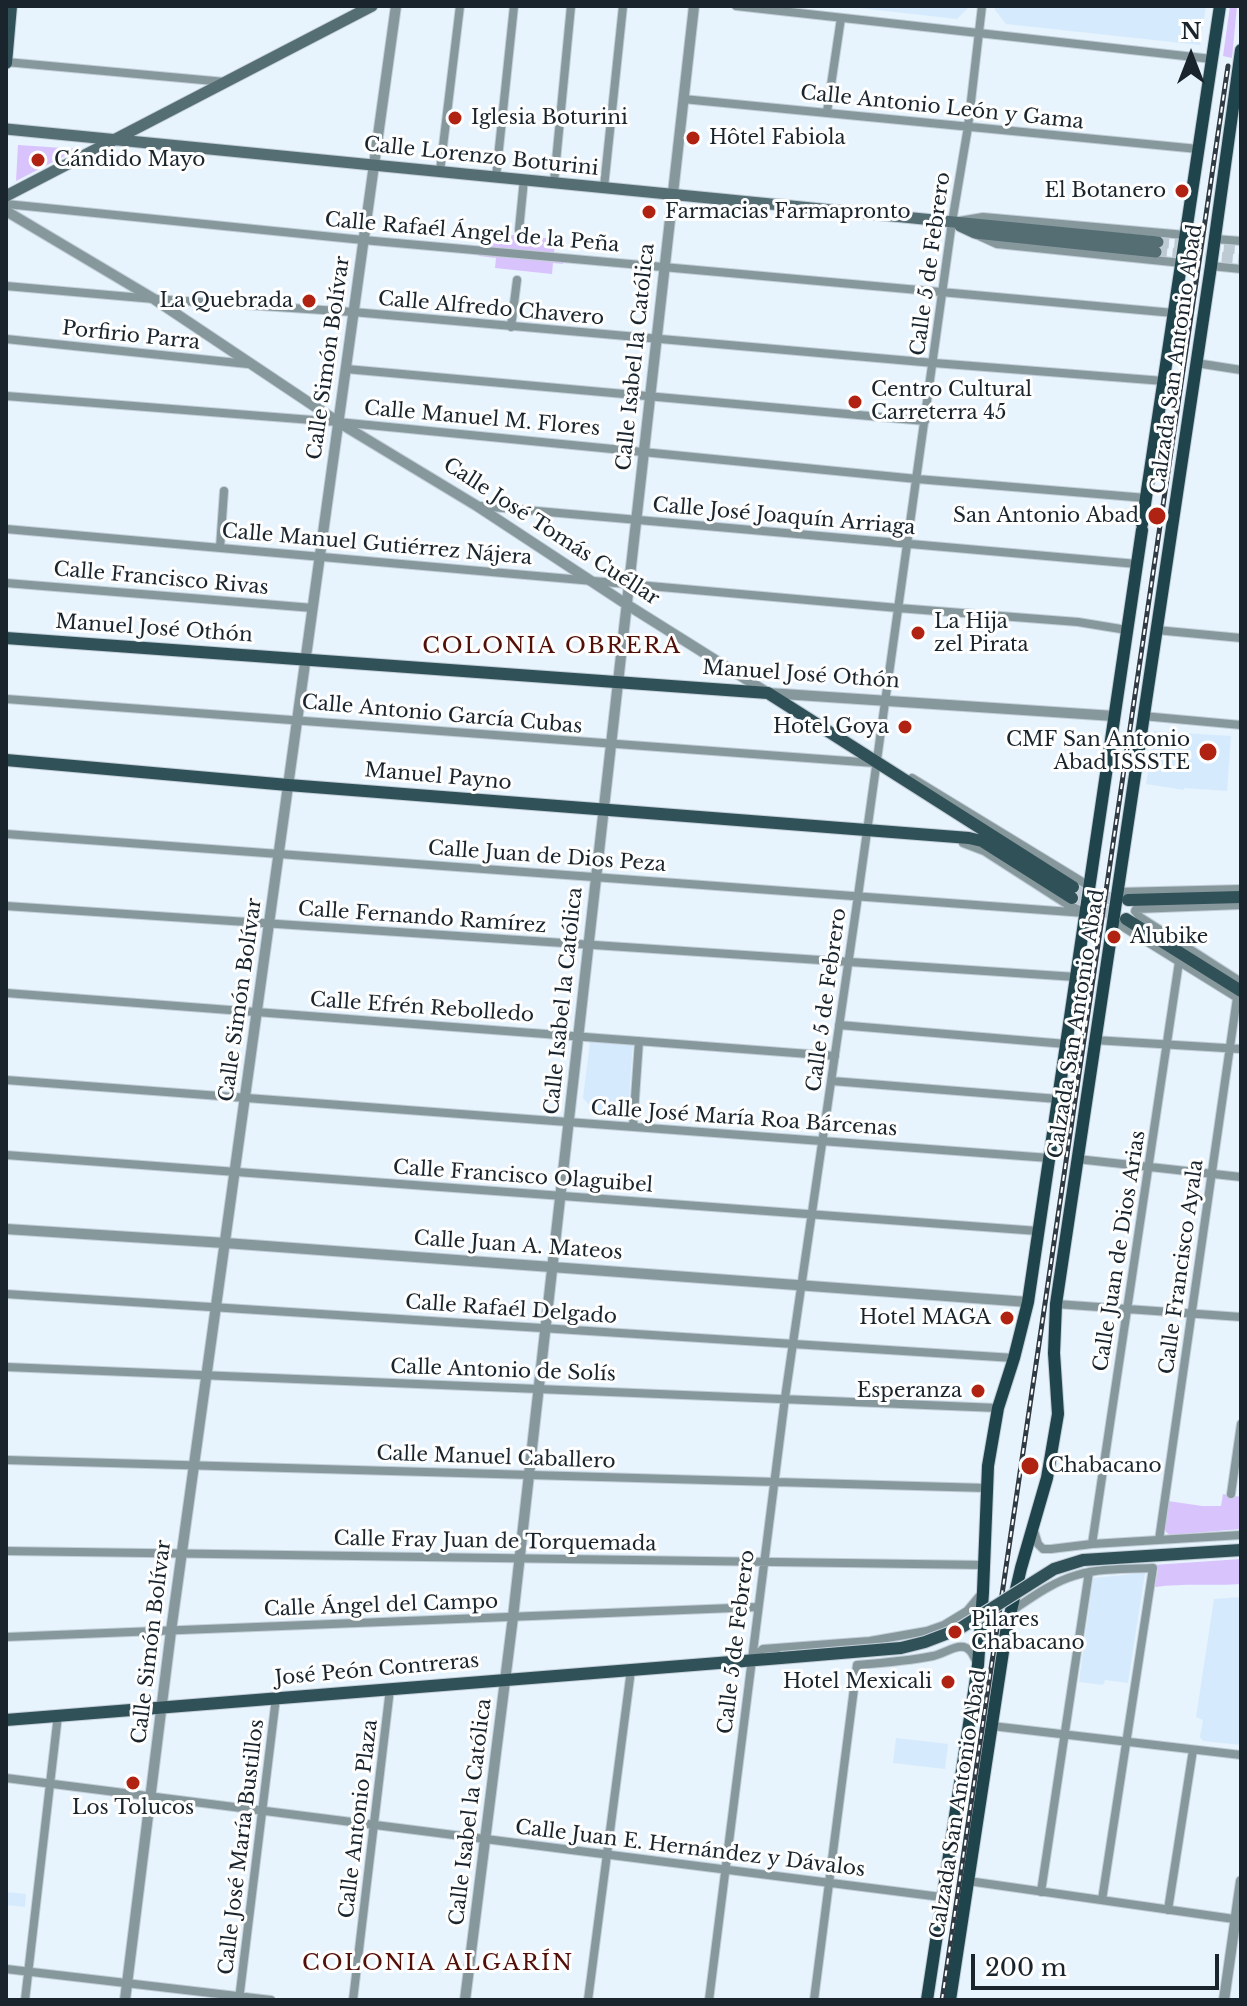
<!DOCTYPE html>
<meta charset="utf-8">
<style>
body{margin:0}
#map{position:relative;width:1247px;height:2006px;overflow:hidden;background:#e7f3fd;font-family:"Libre Baskerville",serif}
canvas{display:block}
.frame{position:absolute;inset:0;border:8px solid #19242d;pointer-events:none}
.north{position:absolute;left:1151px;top:16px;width:80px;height:80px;-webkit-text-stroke:6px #fff;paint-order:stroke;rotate:0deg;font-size:22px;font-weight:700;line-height:32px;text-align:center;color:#19242d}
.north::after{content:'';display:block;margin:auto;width:28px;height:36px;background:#19242d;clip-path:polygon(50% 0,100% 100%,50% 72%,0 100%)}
.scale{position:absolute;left:971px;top:1954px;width:248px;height:36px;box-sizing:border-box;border:4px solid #19242d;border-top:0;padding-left:10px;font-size:24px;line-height:28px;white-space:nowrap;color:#19242d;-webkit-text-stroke:6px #fff;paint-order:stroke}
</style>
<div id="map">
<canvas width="1247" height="2006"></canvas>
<div class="frame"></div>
<div class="north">N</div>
<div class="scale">200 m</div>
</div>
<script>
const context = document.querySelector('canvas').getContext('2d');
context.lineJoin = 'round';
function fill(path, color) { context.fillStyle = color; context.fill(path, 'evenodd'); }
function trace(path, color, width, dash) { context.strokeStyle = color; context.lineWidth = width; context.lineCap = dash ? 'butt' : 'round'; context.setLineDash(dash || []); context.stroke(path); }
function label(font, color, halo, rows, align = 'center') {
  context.font = font + ' "Libre Baskerville",serif'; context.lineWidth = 6; context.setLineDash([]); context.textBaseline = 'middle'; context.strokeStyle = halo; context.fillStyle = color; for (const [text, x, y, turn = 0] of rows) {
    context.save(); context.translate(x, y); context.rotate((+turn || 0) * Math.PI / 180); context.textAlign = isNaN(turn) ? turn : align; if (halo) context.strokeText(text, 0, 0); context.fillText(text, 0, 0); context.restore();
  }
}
fill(new Path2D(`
 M842,6H970L957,19Z
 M995,6H1206L1200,45L1006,24L995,10Z
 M1154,731L1231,736L1227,791L1184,788V790L1146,784Z
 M590,1042L633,1044L628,1114L595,1112L583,1098Z
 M1145,1573L1128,1683L1105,1680L1103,1685L1079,1682L1093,1578Z
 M1241,1597V1745L1203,1741L1200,1737L1203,1720L1196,1717L1214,1599Z
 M896,1738L948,1744L945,1769L893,1763Z
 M6,1892L26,1894L25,1907L6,1905Z`), '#d5ebfd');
fill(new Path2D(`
 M1230,6H1237L1232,58L1223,56Z
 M18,145L78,149L16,181Z
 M481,232L555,239L554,254L564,255L563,264L553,263L552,274L495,268L496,258L479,256Z
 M1223,1494L1241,1497V1529L1170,1535L1166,1532L1164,1526L1168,1501L1202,1506H1221Z
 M1241,1559V1584C1212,1586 1184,1583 1155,1587L1158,1569L1153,1565Z`), '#d9c3fd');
trace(new Path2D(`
 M1158,242L1241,249
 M1156,252L1241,259`), '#becad3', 11, [11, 5.5]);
trace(new Path2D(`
 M1073,887L1094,896L1124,900
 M1072,898L1126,919`), '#becad3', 12, [12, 6]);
const minor = new Path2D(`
 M736,6L1212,59
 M6,62L225,82
 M683,99L1198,149
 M827,112L841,18
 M440,171L460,6
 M496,177L514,6
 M554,182L571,6
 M604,187L623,6
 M6,204L363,240L1174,313
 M959,221L983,217L1185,235
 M519,230L524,179
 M977,235L997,244L1182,263
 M1215,239L1241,241
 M1211,266L1241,269
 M6,286L154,299L353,312L934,363L1164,381
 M511,327L517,280
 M6,339L248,364
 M1196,363L1241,370
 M346,369L925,421
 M6,396L338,422L917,479L1146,498
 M480,506L1137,564
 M6,529L898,608L1078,622L1127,630
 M220,548L224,491
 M6,583L313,608
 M1156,630L1241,638
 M6,699L875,763
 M1143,716L1241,725
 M912,778L1089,886
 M6,834C366,857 725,890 1085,913
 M963,843L984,851L1068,905L1079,910
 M1117,892L1241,889
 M1241,905L1136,909L1135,911L1140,917L1241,982
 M6,906L1076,977
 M1112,920L1241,1000
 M6,993L835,1056
 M839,1025L1066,1044
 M1094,1040L1241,1049
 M6,1080L1049,1158
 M832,1081L1058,1099
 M633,1127L639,1041
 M6,1155L1038,1231
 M1077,1159L1241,1177
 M6,1294L1014,1358
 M1056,1304L1241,1317
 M6,1367L998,1408
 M6,1460L986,1488
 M1231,1494L1241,1424
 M1034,1531L1038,1544L1043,1549H1051L1092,1544L1241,1535
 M1159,1540L1237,998
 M1092,1544L1179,962
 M6,1551L984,1565
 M1010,1612C1031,1598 1052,1582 1077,1575C1101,1568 1128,1569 1153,1568L1102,1900
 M6,1637L758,1607
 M751,1660L763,1649L870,1641L927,1631L944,1625L967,1611L982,1593
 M992,1726L1241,1755
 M6,1778L941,1897
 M968,1881L1241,1920
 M1041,1892L1089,1572
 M1168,1910L1193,1750
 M6,1969L271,2000
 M25,2000L58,1715
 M239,2000L276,1698
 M353,2000L390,1689
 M588,2000L631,1670
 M709,2000L785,1398L858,896L952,222L968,127L982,6
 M814,2000L857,1665C883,1663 908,1661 933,1656C943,1654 955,1645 964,1647C971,1649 973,1655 976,1661`);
const tertiary = new Path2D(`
 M6,211L154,299L338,422L477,506L626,604L768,693L1114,716
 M6,1229L225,1243L1028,1302
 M125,2000L171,1631L396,6
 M465,2000L513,1617L694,6
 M1224,2000L1241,1881`);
const secondary = new Path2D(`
 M6,129L1158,242
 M6,196L372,6
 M960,226L975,233L1156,252`);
const primary = new Path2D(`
 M6,63L11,6
 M6,638L768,693L1073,887
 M6,760L288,785L969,838L982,841L993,848L1072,898
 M1128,900L1241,897
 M1126,919L1241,991
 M6,1720L781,1658`);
const trunk = new Path2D(`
 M1142,524L1220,6
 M927,2000L978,1665L983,1592L988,1466L998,1408L1014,1358L1028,1302L1142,530
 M950,2000L1006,1632L1021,1568L1047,1478L1058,1414L1054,1353L1056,1304L1211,266L1241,50`);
trace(minor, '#c2ced8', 10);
trace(tertiary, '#c2ced8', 12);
trace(secondary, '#c2ced8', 13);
trace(primary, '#c2ced8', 14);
trace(trunk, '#c2ced8', 14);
trace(minor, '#87989c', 8);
trace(tertiary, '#87989c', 10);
trace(secondary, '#556e74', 11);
trace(primary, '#315158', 12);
trace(trunk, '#20444c', 12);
const rail = new Path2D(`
 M942,2000L1228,66`);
trace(rail, '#2f3a43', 5);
trace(rail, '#fff', 2, [6]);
const primaryBridge = new Path2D(`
 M781,1658L901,1648L925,1642L959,1629L1054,1569L1083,1560L1241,1550`);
trace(primaryBridge, '#c2ced8', 14, []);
trace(primaryBridge, '#315158', 12);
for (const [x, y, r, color] of [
 [455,118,8,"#b02212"],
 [693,138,8,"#b02212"],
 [38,160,8,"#b02212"],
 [1182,191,8,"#b02212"],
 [649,212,8,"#b02212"],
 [309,301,8,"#b02212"],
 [855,402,8,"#b02212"],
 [1157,516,10,"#b02212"],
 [918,633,8,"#b02212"],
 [905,727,8,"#b02212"],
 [1208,752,10,"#b02212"],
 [1114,937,8,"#b02212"],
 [1007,1318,8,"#b02212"],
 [978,1391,8,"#b02212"],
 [1030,1466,10,"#b02212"],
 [955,1632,8,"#b02212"],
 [948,1682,8,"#b02212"],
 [133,1783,8,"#b02212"]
]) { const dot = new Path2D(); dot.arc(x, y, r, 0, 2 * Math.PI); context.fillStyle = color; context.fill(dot); trace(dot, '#fff', 3); }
label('20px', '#19242d', '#fff', [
 ["Calle Antonio León y Gama",942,108,6],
 ["Calle Lorenzo Boturini",481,157,6],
 ["Calle Rafaél Ángel de la Peña",472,233,5],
 ["Calle 5 de Febrero",931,264,-82],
 ["Calle Alfredo Chavero",491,309,5],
 ["Porfirio Parra",131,336,6],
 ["Calle Isabel la Católica",636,357,-84],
 ["Calle Simón Bolívar",329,358,-82],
 ["Calzada San Antonio Abad",1177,359,-82],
 ["Calle Manuel M. Flores",482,419,5],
 ["Calle José Joaquín Arriaga",784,517,5],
 ["Calle José Tomás Cuéllar",551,532,33],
 ["Calle Manuel Gutiérrez Nájera",377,545,5],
 ["Calle Francisco Rivas",161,579,5],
 ["Manuel José Othón",154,629,4],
 ["Manuel José Othón",801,675,4],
 ["Calle Antonio García Cubas",442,715,5],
 ["Manuel Payno",438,777,5],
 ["Calle Juan de Dios Peza",547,857,4],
 ["Calle Fernando Ramírez",422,918,4],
 ["Calle Simón Bolívar",241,1000,-82],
 ["Calle 5 de Febrero",827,1000,-82],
 ["Calle Isabel la Católica",564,1001,-84],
 ["Calle Efrén Rebolledo",422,1008,4],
 ["Calzada San Antonio Abad",1077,1024,-81],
 ["Calle José María Roa Bárcenas",744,1119,4],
 ["Calle Francisco Olaguibel",523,1177,4],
 ["Calle Juan A. Mateos",518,1246,4],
 ["Calle Juan de Dios Arias",1120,1251,-81],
 ["Calle Francisco Ayala",1182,1267,-82],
 ["Calle Rafaél Delgado",511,1310,4],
 ["Calle Antonio de Solís",503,1371,2],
 ["Calle Manuel Caballero",496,1458,2],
 ["Calle Fray Juan de Torquemada",495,1542,1],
 ["Calle Ángel del Campo",381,1606,-2],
 ["Calle Simón Bolívar",152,1642,-83],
 ["Calle 5 de Febrero",737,1642,-83],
 ["José Peón Contreras",377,1670,-5],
 ["Calzada San Antonio Abad",959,1804,-81],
 ["Calle Isabel la Católica",471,1812,-83],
 ["Calle Antonio Plaza",359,1819,-83],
 ["Calle José María Bustillos",242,1847,-83],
 ["Calle Juan E. Hernández y Dávalos",690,1849,7]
]);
label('20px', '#19242d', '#fff', [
 ["Iglesia Boturini",471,118],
 ["Hôtel Fabiola",709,138],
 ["Cándido Mayo",54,160],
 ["El Botanero",1166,191,"right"],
 ["Farmacias Farmapronto",665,212],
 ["La Quebrada",293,301,"right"],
 ["Centro Cultural",871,390],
 ["Carreterra 45",871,413],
 ["San Antonio Abad",1139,516,"right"],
 ["La Hija",934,622],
 ["zel Pirata",934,645],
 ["Hotel Goya",889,727,"right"],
 ["CMF San Antonio",1190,740,"right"],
 ["Abad ISSSTE",1190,763,"right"],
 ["Alubike",1130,937],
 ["Hotel MAGA",991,1318,"right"],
 ["Esperanza",962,1391,"right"],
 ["Chabacano",1048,1466],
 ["Pilares",971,1620],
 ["Chabacano",971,1643],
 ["Hotel Mexicali",932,1682,"right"],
 ["Los Tolucos",133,1808,"center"]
], 'left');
context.letterSpacing = '2px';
label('22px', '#520f07', '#fff', [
 ["COLONIA OBRERA",552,647],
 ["COLONIA ALGARÍN",438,1964]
]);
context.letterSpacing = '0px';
</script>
